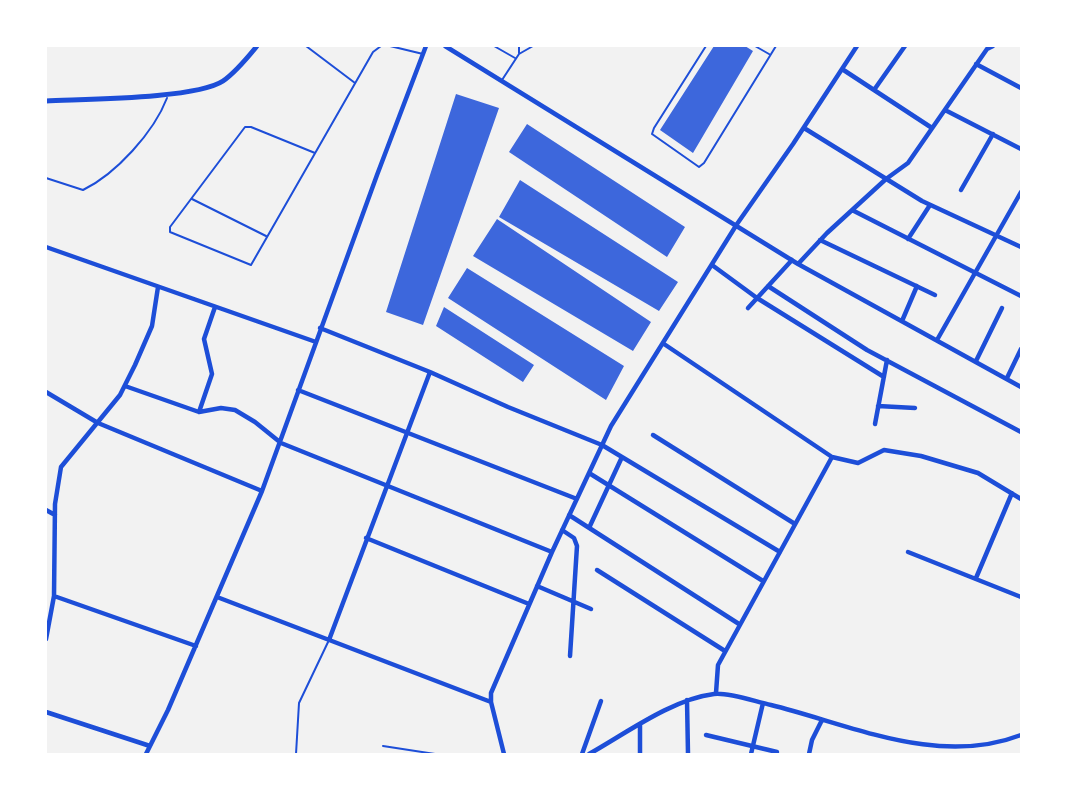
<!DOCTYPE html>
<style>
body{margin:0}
#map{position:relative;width:1067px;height:800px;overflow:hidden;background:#f2f2f2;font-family:"Varela Round",sans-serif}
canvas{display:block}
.frame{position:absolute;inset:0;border:47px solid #fff;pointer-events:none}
</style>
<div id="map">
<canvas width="1067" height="800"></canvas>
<div class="frame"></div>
</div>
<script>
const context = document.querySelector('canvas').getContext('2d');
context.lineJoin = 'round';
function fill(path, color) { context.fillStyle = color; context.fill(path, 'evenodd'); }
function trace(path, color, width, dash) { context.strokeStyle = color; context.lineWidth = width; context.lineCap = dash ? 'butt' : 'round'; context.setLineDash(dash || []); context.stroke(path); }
fill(new Path2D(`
 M714,46H745L753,51L693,153L660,130Z
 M456,94L499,108L423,325L386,312Z
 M527,124L685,227L667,257L509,152Z
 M520,180L678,282L659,311L499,217Z
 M497,219L651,322L633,351L473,256Z
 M467,268L624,366L606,400L448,298Z
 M444,307L534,365L523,382L436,326Z`), '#3d67dc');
trace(new Path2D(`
 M306,46L355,83
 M390,46L423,54
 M494,46L515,58
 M706,46L654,128L652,134L699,167L704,163L776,46
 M755,46L769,54
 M519,53V46
 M502,80L519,54L533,46
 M315,153L251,127H245L170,227V232L251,265L373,52L381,46
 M46,178L83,190C116,174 154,132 167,98
 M192,199L266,236
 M383,746L435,754
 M296,754L299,703L329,640`), '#1d4ed8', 2);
trace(new Path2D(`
 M445,46L798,264L827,233L886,179L908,163L987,49L993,46
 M976,64L1021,88
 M842,69L932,128
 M874,90L905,46
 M945,110L1021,149
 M804,128L922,201L1021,247
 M961,190L993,134
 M852,210L1021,296
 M908,239L930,205
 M820,240L935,295
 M46,247L316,342
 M798,264L1021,387
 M712,265L757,298L884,377
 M768,286L867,350L1021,432
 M748,308L792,260
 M902,321L917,286
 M320,328L430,372L508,407L602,445L780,552
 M937,340L1021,192
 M664,344L832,457L718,665L716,693
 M976,361L1002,308
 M1007,378L1021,349
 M125,386L199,412L221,408L235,410L255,422L281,443L552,552
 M298,390L577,499
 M46,392L98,423L262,491
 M878,406L915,408
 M199,412L212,374L204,339L215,307
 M875,424L887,360
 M653,435L795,524
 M832,457L858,463L884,450L921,456L978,473L1021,499
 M589,473L763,581
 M46,510L55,515
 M569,515L739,624
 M589,528L622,457
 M562,530L574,538L577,546L570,656
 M366,538L529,604
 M908,552L1021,597
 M597,570L725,651
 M976,578L1012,493
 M537,586L591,609
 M54,596L196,646
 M217,597L491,702
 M46,639L54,596L55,504L61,467L120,395L135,365L152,326L158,287
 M329,640L430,372
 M687,700L688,754
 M46,712L150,746
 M640,725V754
 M706,735L777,752
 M146,754L168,710L262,491L377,175L426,46
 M504,754L491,702V693L552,552L611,426L737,224L793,144L857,46
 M582,754L601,701
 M589,754C625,734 672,699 714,694C729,692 756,702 771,705C852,725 938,767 1021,735
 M751,754L763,703
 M809,754L812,740L822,720`), '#1d4ed8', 4.5);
trace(new Path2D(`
 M46,101C83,99 196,99 223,81C236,72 248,57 257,46`), '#1d4ed8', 5);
</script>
